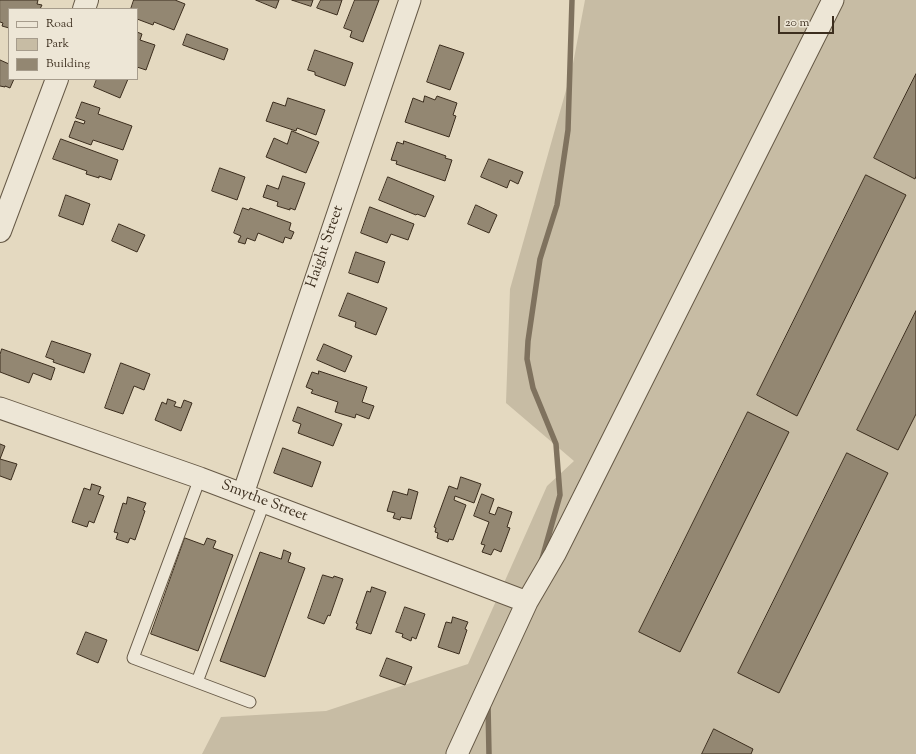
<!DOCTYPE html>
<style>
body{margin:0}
#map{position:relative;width:916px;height:754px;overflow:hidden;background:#e4d9c0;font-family:"Sorts Mill Goudy",serif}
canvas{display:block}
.legend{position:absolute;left:8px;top:8px;width:130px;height:72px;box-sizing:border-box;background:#ede6d6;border:1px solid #a69c8c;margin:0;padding:5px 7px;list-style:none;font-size:12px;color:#3c2e1e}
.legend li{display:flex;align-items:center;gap:8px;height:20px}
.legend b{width:20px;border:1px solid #a69c8c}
.scale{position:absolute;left:778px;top:16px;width:56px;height:18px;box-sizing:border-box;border:2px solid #3c2e1e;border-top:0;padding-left:5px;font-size:12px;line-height:14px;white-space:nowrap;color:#3c2e1e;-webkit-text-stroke:3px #ede6d6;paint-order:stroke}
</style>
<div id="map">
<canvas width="916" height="754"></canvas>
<ul class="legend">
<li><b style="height:5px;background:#ede6d6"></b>Road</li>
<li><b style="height:11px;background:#c7bca4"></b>Park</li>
<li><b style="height:11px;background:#938772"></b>Building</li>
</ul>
<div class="scale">20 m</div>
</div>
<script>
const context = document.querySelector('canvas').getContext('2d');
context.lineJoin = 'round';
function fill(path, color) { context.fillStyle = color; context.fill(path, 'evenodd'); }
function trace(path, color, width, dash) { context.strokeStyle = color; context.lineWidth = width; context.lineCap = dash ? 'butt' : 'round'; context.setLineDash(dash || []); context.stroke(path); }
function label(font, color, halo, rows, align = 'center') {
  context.font = font + ' "Sorts Mill Goudy",serif'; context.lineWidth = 3; context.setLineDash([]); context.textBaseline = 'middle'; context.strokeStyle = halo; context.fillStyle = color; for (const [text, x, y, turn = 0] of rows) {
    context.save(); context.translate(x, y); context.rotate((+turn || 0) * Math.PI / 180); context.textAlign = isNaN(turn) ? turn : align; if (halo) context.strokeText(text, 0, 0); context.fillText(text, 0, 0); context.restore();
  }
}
fill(new Path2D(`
 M585,0H916V754H202L221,717L326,711L468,664L547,486L574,461L506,403L510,289L572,69Z`), '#c7bca4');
trace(new Path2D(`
 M542,559L560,495L556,444L533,388L527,359L528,341L540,259L557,205L568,130L572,0
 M488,704L489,754`), '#7f725e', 5.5);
const building = new Path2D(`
 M0,0H38L37,4L42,5L40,9H9V28L2,26L3,23L0,22Z
 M134,0H175L185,4L174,30L154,22L153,25L137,19V9H131Z
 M256,0H279L276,8Z
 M292,0H313L311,6Z
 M321,0H342L337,15L317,8Z
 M355,0H379L363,42L350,37L352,31L344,28Z
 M137,32L142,34L140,40L155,45L146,70L137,67Z
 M187,34L228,49L224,60L183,45Z
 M440,45L464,53L450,90L427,82Z
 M315,50L353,63L345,86L315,75V72L308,70Z
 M0,60L9,64V79H14L10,88L5,86V87L0,86Z
 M916,74V176L915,179L874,158Z
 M97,79H128L120,98L94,87Z
 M425,96L435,100L437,96L457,103L453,115L456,116L449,137L405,122L413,98L423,102Z
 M288,98L325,110L316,135L297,128L296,131L266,121L273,102L285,106Z
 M82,102L100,108L98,114L132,126L123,150L93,140L91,145L69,137L75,121L84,124L85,121L76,118Z
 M292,131L319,142L306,173L266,157L274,138L287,144Z
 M61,139L118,160L111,180L99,176V178L86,174L87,171L53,159Z
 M404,141L446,156L445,158L452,160L445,181L396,164L397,161L391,160L397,142L403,144Z
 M489,159L523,172L518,184L510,180L507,188L481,177Z
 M220,168L245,177L237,200L212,191Z
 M866,175L906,195L797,416L757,395Z
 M283,176L305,183L295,210L290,208V210L277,206L278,202L263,197L267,185L278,189Z
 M388,177L434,196L425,217L417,214L416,215L379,200Z
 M66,195L90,204L83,225L59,216Z
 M476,205L497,215L489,233L468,224Z
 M370,207L414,224L408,240L391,234L387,243L361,233Z
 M243,208L249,210L250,208L291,223L289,230L294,232L291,239L285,237L283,243L258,233L255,241L247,238L245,244L238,242L241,236L234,233Z
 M119,224L145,235L137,252L112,241Z
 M356,252L385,262L378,283L349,273Z
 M348,293L387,308L376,335L355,327L356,322L339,316Z
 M916,311V414L898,450L857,430Z
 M52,341L91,354L84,373L53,362L54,360L46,357Z
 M324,344L352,356L345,372L317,360Z
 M2,349L55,368L51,380L33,373L29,383L0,372V355Z
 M121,363L150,374L144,390L134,386L123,414L105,408Z
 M319,371L367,387L362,402L374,406L369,419L356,414L355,418L335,412L338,402L311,393L313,390L306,387L312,372L318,374Z
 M168,399L176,402L174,406L181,408L184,400L192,403L181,431L155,420L162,402L166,404Z
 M298,407L342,424L333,446L298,433L301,424L293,421Z
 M748,412L789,432L680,652L639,632Z
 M0,444L5,446L0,459L17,464L11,480L0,476Z
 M283,448L321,462L312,487L274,473Z
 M847,453L888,473L779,693L738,673Z
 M461,477L481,484L474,503L455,496L454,500L466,505L453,540L449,539L448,542L437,538L438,533L435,532L436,528L434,527L449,486L457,489Z
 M92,484L101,487L98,494L104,496L94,523L89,521L87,527L72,522L84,488L90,490Z
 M409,489L418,492L411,519L401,517L400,520L393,518L395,513L387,511L393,491L407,495Z
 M482,494L494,499L489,513L495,515L498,507L512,512L507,527L510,528L501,552L494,549L491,555L482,552L485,545L481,544L489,522L474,516Z
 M128,497L146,503L143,510L145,511L135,540L130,538L128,543L116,539L118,533L114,532L123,503L126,504Z
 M185,538L204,545L207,538L216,541L213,548L233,555L198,651L151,634Z
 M284,550L291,553L288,562L305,568L265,677L220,661L260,552L281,559Z
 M323,575L333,578L334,576L343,579L330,616L328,615L324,624L308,618Z
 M372,587L386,592L371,634L356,629L358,624L356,623L367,591L370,592Z
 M405,607L425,614L416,639L412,637L411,641L402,637L403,634L396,632Z
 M453,617L468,622L465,629L467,630L459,654L438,647L446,622L451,623Z
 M86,632L107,640L98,663L77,654Z
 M387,658L412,667L405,685L380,676Z
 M714,729L753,749L751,754H702Z`);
fill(building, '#938772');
trace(building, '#3c2e1e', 1);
const service = new Path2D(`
 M200,478L133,658L197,682L264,503
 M197,682L250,702`);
const minor = new Path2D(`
 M0,408L200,478L527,602
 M243,494L410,0
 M457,754L527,602L555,554L833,0`);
const tertiary = new Path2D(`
 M84,9L87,0
 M0,231L57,79`);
trace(service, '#665946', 13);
trace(minor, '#665946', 23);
trace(tertiary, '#665946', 24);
trace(service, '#ede6d6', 11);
trace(minor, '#ede6d6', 21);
trace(tertiary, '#ede6d6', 22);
label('15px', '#3c2e1e', '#ede6d6', [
 ["Haight Street",326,247,-71],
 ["Smythe Street",264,502,21]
]);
</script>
